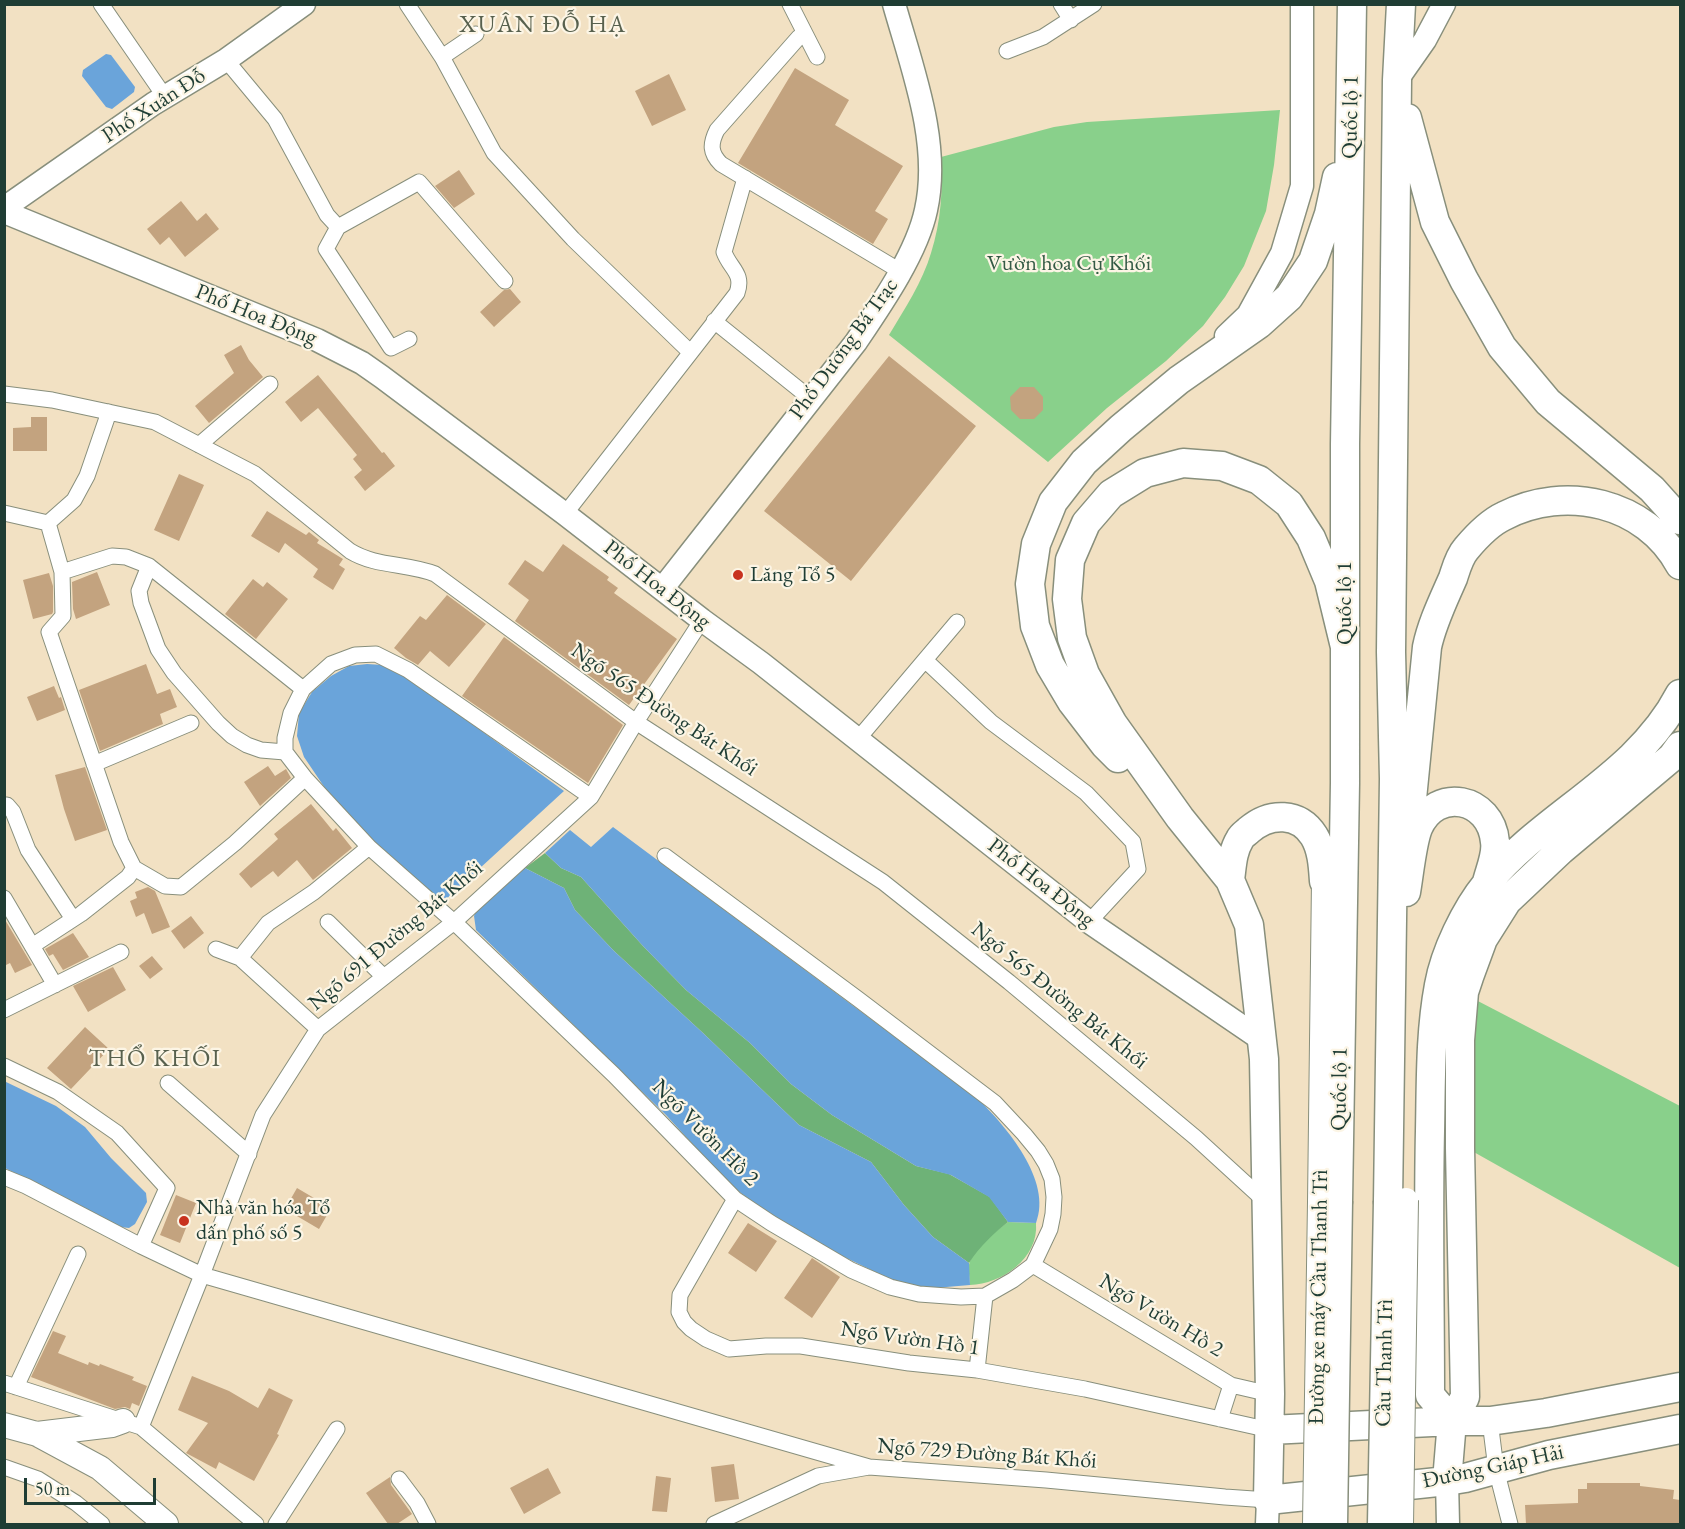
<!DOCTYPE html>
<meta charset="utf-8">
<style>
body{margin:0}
#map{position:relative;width:1685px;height:1529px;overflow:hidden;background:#f2e1c3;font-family:"EB Garamond",serif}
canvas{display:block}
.frame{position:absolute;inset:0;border:6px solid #1f3d34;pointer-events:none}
.scale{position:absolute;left:24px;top:1478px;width:132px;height:27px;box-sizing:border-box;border:3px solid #1f3d34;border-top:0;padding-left:8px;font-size:18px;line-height:21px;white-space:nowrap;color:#1f3d34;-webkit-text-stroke:4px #fcf5e5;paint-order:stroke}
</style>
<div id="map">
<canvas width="1685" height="1529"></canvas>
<div class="frame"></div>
<div class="scale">50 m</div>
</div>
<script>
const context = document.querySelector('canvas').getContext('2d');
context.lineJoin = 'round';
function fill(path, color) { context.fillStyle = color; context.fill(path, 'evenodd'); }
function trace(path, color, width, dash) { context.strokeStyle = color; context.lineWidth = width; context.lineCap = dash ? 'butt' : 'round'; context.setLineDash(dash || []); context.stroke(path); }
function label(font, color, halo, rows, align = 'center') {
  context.font = font + ' "EB Garamond",serif'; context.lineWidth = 4.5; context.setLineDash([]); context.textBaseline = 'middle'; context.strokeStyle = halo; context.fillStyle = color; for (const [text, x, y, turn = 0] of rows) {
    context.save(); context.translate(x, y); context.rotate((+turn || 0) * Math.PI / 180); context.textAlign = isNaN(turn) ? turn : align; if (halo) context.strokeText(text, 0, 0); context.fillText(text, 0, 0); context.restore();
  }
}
fill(new Path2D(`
 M1280,110L1274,165L1266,211L1244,266L1225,297L1203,326L1166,361L1107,408L1048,462L889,335C904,310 923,281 931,253C941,222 943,190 941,157L1054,127L1087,122Z
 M1474,999L1680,1106V1268L1472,1151Z
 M1008,1222L1036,1223C1039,1258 1002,1284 970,1285C970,1278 968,1271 969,1265C972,1249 996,1231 1008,1222Z`), '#89d08b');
fill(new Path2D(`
 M545,853L561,868L581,877L643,946L686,990L750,1043L791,1084L832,1115L916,1166L949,1174L990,1197L1008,1222C993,1234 980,1246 969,1263L933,1237L904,1205L871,1162L799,1125L703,1033L614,951L575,910L564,888L525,868Z`), '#6eb277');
fill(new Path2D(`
 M106,54L111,55L135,87L134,92L112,109L106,107L82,76L83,70Z
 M367,664L383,665L409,678L564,791L443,902L362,831L327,791L304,757L297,736L299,713L312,692L331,676L349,666Z
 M613,827L977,1098C1006,1126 1053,1181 1036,1223L1008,1222L989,1197L951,1175L916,1166L832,1115L791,1084L750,1043L686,990L643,946L581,877L561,868L545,853L570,830L591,847Z
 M525,868L564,888L575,910L614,951L703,1033L799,1125L871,1162L904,1205L933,1237L969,1263L970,1285L923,1289L902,1285L830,1250L761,1208L730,1185L666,1115L476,930L474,916L476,911Z
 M4,1081L56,1106L85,1127L111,1158L146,1193L147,1202L135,1224L129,1228L120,1227L5,1168Z`), '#6aa4da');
fill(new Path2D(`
 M795,68L849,100L835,125L903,166L875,211L888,219L873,244L738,163Z
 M669,74L686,110L652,126L635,91Z
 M459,170L475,194L454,208L435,186Z
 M181,201L197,221L206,213L219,229L185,257L169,237L160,245L147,229Z
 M510,289L521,302L494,327L480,312L504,290Z
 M241,345L249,360L263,377L209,423L195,406L234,373L224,355Z
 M889,356L976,426L851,581L764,511Z
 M318,375L382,453L384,452L395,466L365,491L354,477L362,470L353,459L357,455L318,408L301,422L285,402Z
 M1020,387H1034L1043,397V410L1034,419H1020L1011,410L1010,397Z
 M31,417H47V451H13V428L31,427Z
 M179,474L204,485L179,541L154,530Z
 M267,511L306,535L309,532L319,540L317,543L343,559L339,565L345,569L333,590L313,577L318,569L285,543L279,553L251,536Z
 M563,544L609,577L607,580L618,588L614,593L677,639L629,705L515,621L529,600L508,584L525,560L543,572Z
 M97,572L110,605L76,619L73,609L72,582Z
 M49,573L53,586V612L52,614L33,619L23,580Z
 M253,579L263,587L267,582L288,599L256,639L225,614Z
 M447,595L486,624L449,667L430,651L418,665L406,658L394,648L420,616L426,620Z
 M504,637L623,725L588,783L462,696Z
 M146,664L157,694L170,689L177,707L160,714L163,724L100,751L79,690Z
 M54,686L59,698L61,697L65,710L37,721L27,697Z
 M268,766L275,776L286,769L291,778L260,806L244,782Z
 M85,767L107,830L75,841L64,809L55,775Z
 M311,804L333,831L336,828L352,848L313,880L297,860L278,877L273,871L251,888L239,874L278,839L274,834Z
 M148,887L155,891L170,927L152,934L144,913L136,917L130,901L137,898L135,892Z
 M191,916L204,933L184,949L171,931Z
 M4,918L32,965L15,973L10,963L4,966Z
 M73,933L89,957L63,970L53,954L49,956L45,949Z
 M152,956L163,969L150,979L139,966Z
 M113,967L126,990L88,1012L73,986Z
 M85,1027L109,1049L71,1089L47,1068Z
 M297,1188L331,1208L319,1229L285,1209Z
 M176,1195L196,1203L180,1243L160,1235Z
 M748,1223L777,1241L756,1272L728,1253Z
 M812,1258L840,1277L812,1318L784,1298Z
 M53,1331L66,1336L58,1353L88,1365L89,1362L99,1366L100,1364L134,1377L132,1380L147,1386L139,1406L132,1403L130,1409L125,1407L115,1409L31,1377Z
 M192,1376L229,1391L258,1408L269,1388L293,1400L277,1434L279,1435L254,1481L219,1462L216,1469L186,1453L208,1423L178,1410Z
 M734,1464L739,1499L715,1502L711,1467Z
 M548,1468L561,1493L524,1514L510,1488Z
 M656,1476L671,1478L667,1512L652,1511Z
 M390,1477L391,1485L412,1514L397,1524H388L366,1493Z
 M1587,1483H1640V1486L1674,1490L1673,1499L1680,1500V1524H1526L1525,1505L1578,1503V1489H1587Z`), '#c3a37f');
const street = new Path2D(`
 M101,4L165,97
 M407,4L442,57L476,34
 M790,4L817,57
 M1061,4L1071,20
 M799,37L717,130C710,144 710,153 721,164L900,271
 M1007,51L1043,37L1094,4
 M442,57L494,153L573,239L690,352
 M226,60L275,119L327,215L338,227
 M338,227L419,182L505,281
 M338,227L326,249L391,348L409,339
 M714,321L811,399
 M4,394L52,400L155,422L255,474L350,551C376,567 407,563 435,574L636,722L883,882L1009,982L1196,1138L1266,1202
 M199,445L270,384
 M4,513L48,523L62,572L63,616L49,632L121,842L134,868
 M565,514L737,293C744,273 730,269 724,252L745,178
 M48,523L74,500L87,476L109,412
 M149,566L139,591L141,603L158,649L174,673L218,723L232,736L247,745L261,750L285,752
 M62,572L112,556L126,557L149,566L303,689
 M925,660L991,722L1086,793L1133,842L1138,869L1089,922
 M858,739L957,622
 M94,764L191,723
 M591,797L408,670L376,654L355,655L331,664L303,689L291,713L285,738V752L305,778L369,847L454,922L614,1075L735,1199L771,1223L851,1270L890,1287L919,1294L961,1297L985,1296L1013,1280L1033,1265L1050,1229L1053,1214L1054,1197L1052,1179L1046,1164L1038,1151L1024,1134L995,1103L858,999L665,856
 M4,805H7L13,812L28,850L73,919
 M4,898L55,985
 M328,922L384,977
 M32,946L81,914L128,877L134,868L165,886L181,887L235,843L305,778
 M216,949L240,958L318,1029
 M240,958L268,923L314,892L369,847
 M4,1010L121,952
 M4,1066L58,1092L117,1133L167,1188L141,1246
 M168,1083L249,1154
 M4,1177L26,1186L141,1246L202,1275L869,1467
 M735,1199L680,1295L679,1312L684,1322L691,1329L706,1339L729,1349L766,1346H801L909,1363L977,1370L1085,1389L1270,1430
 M1033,1265L1231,1385L1270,1394
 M977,1370L985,1296
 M4,1383L141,1427L256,1524
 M16,1387L78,1254
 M1220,1419L1231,1385
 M1490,1421L1496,1469L1510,1524
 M141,1427L202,1275L263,1115L318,1029L454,922L591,797L636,722L702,620
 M4,1467L38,1479L76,1503L102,1524
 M399,1479L417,1503L428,1524
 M276,1524L337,1429
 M714,1524L818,1476L869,1467L1046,1480L1225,1497L1268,1500`);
const secondary = new Path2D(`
 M1397,80L1425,40L1444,4
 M4,208L153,104L226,60L304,4
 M4,212L317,340L362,363L382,377L565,514L702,620L761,663L1089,922L1262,1040
 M1226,336L1248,315L1282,253L1302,186V4
 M662,589L856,342C881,305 917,253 926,210C941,143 912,68 894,4
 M1447,1481L1448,1524
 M1267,1524L1268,1500`);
const primary = new Path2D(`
 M1320,1202L1324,881L1328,862
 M4,1425L37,1434L100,1468L166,1524
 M37,1434L112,1425L123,1421`);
const highway = new Path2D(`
 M1407,118L1435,222L1464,280L1502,347L1548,402L1652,489L1680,520
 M1345,647L1329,581L1311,538L1289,504L1259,480L1222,466L1183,463L1145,473L1111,494L1086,523L1070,560L1067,599L1072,638L1085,674L1113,724L1180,818L1230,880L1249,925L1264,1059L1270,1394L1268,1500L1447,1481L1465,1478L1549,1455L1680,1429
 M1118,758L1105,745L1072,702L1050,665L1035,626L1030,584L1036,544L1053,502L1084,462L1121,428L1179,380L1259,324L1289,297L1313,261L1329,214L1337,177
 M1409,829L1427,647C1432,623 1443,601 1453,578C1456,569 1459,557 1466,549C1476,537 1489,523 1504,516C1565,484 1646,502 1680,565
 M1230,880C1232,866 1232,852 1240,839C1242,835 1246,833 1249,830C1270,812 1299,812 1314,836C1322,849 1323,866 1324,881
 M1406,892C1409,875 1412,843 1418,828C1436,786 1491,797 1495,842C1497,854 1490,870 1487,882
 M1338,1201L1345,783V444L1352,4
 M1388,1201L1394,779L1391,652L1397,80L1401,4
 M1452,1421L1430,1395C1430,1307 1428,1219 1430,1131C1431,1082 1430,1033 1439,985C1445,952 1465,910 1487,883C1545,813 1637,777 1680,694
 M1270,1430L1452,1421H1490L1546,1413L1680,1387
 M1447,1481L1452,1421L1465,1397L1460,1148V1040L1464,992L1469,977L1483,939L1507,901L1561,850L1672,757L1680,746`);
trace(street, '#888f7c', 17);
trace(secondary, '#888f7c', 25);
trace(primary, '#888f7c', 26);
trace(highway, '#888f7c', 31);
trace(street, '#fff', 15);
trace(secondary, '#fff', 22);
trace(primary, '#fff', 24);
trace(highway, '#fff', 28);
const primaryBridge = new Path2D(`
 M1315,1524L1320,1202
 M1401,1524L1406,1200`);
const highwayBridge = new Path2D(`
 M1333,1524L1338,1201
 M1382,1524L1388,1201`);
trace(primaryBridge, '#888f7c', 26, []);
trace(highwayBridge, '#888f7c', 31, []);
trace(primaryBridge, '#fff', 24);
trace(highwayBridge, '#fff', 28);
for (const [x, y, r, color] of [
 [738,575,6,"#c8321e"],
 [184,1221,6,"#c8321e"]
]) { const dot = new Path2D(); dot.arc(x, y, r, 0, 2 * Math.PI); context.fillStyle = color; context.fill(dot); trace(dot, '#fcf5e5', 2); }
label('22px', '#1f3d34', '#fcf5e5', [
 ["Phố Xuân Đỗ",154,106,-33],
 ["Quốc lộ 1",1351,117,-89],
 ["Phố Hoa Động",256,315,22],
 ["Phố Dương Bá Trạc",844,349,-54],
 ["Phố Hoa Động",657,585,38],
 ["Quốc lộ 1",1345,603,-90],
 ["Ngõ 565 Đường Bát Khối",664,710,34],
 ["Phố Hoa Động",1041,883,38],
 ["Ngõ 691 Đường Bát Khối",396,936,-40],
 ["Ngõ 565 Đường Bát Khối",1059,996,39],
 ["Quốc lộ 1",1340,1089,-89],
 ["Ngõ Vườn Hồ 2",705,1133,45],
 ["Đường xe máy Cầu Thanh Trì",1319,1297,-89],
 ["Ngõ Vườn Hồ 2",1161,1316,31],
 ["Ngõ Vườn Hồ 1",910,1339,8],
 ["Cầu Thanh Trì",1385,1363,-89],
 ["Ngõ 729 Đường Bát Khối",987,1454,4],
 ["Đường Giáp Hải",1493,1467,-12]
]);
label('22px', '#345a45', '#fcf5e5', [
 ["Vườn hoa Cự Khối",1069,264]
]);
label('22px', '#1f3d34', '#fcf5e5', [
 ["Lăng Tổ 5",750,575],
 ["Nhà văn hóa Tổ",196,1208],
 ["dấn phố số 5",196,1233]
], 'left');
context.letterSpacing = '1.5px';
label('24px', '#58614e', '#fcf5e5', [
 ["XUÂN ĐỖ HẠ",543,25],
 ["THỔ KHỐI",155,1059]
]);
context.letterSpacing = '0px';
</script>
